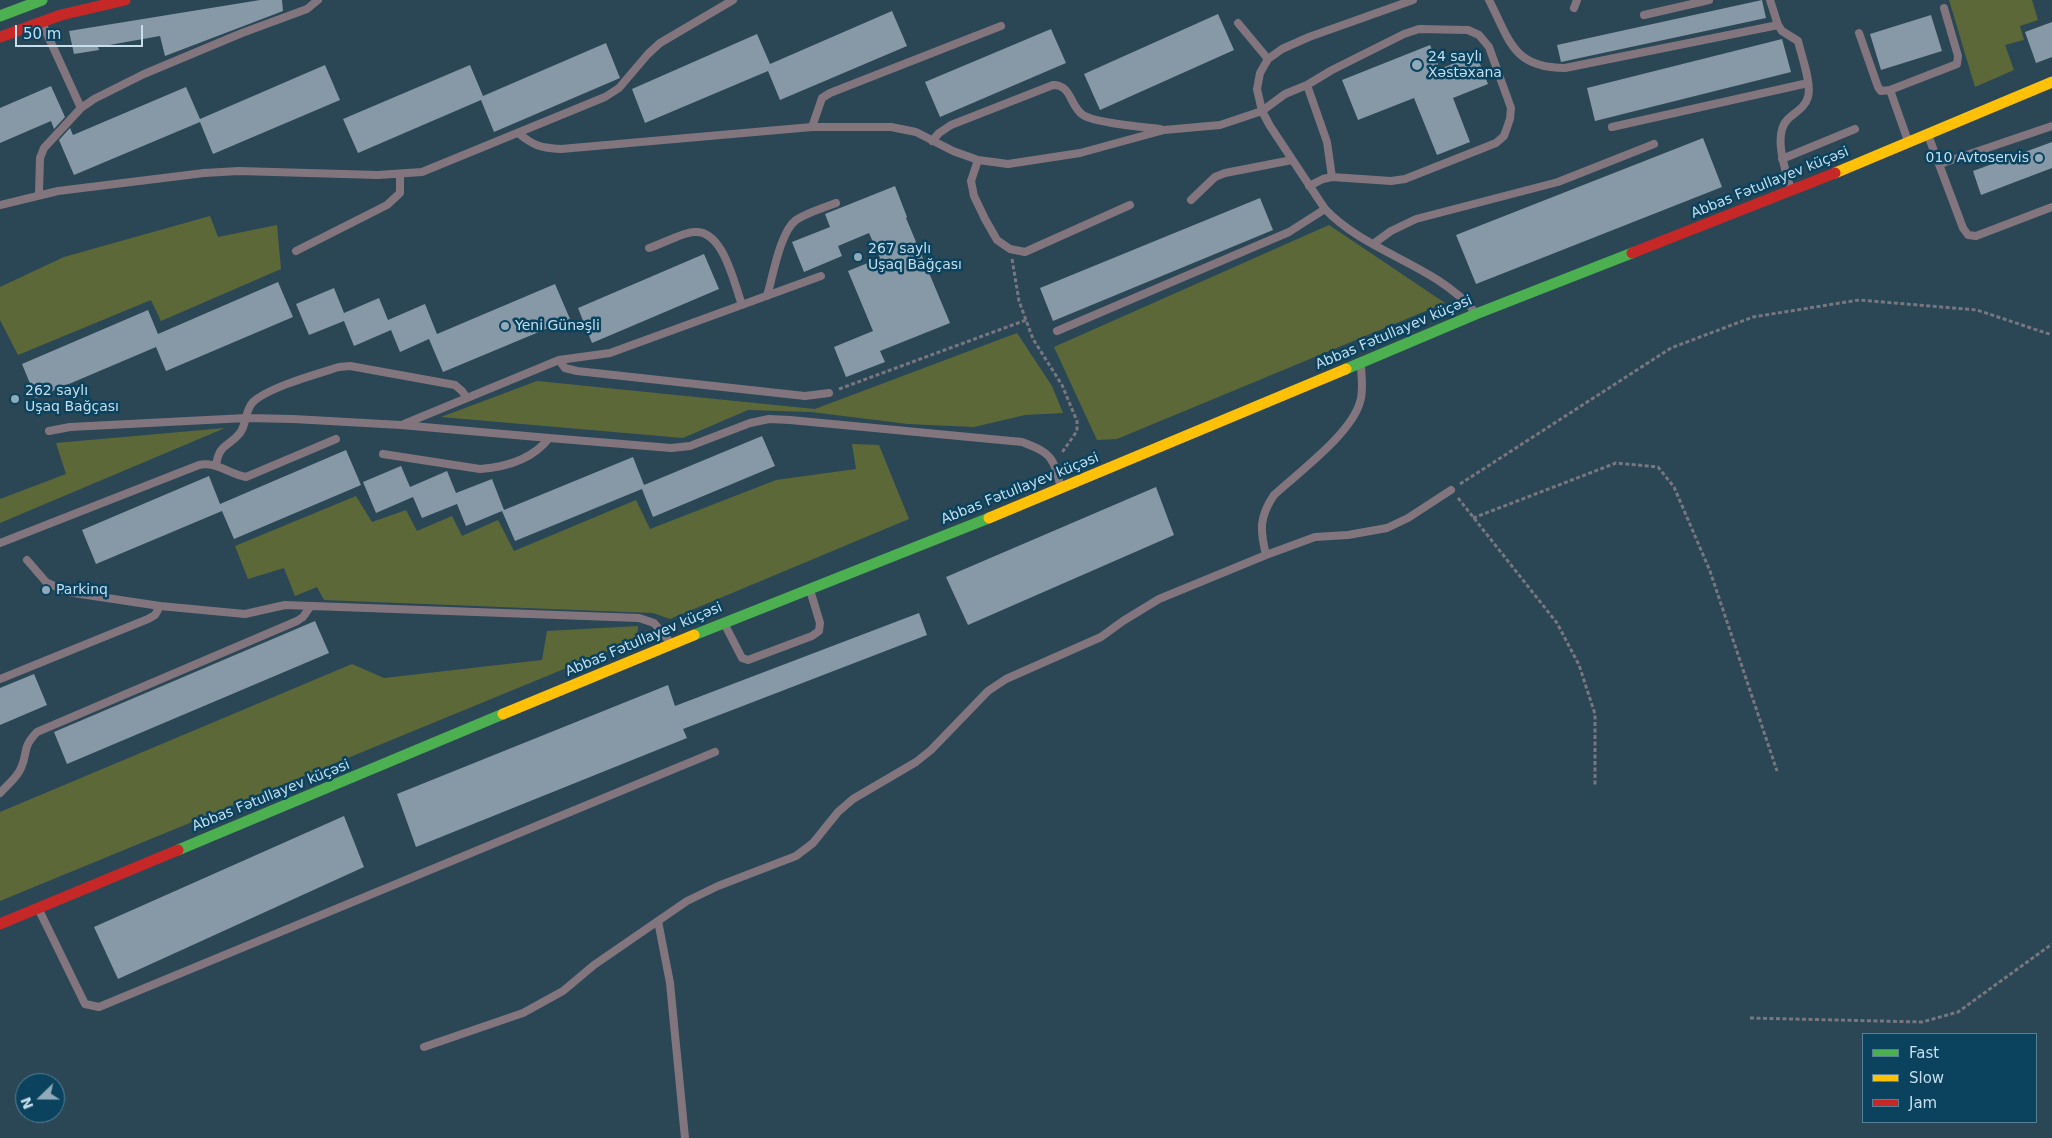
<!DOCTYPE html>
<meta charset="utf-8">
<style>
body{margin:0}
#map{position:relative;width:2052px;height:1138px;overflow:hidden;background:#2b4756;font-family:"DejaVu Sans",sans-serif}
canvas{display:block}
.legend{position:absolute;left:1862px;top:1033px;width:175px;height:90px;box-sizing:border-box;background:#0b425d;border:1px solid #558197;margin:0;padding:6px 9px;list-style:none;font-size:15px;color:#c5dfef}
.legend li{display:flex;align-items:center;gap:10px;height:25px}
.legend b{width:25px;border:1px solid #558197}
.north{position:absolute;left:15px;top:1073px;width:50px;height:50px;box-sizing:border-box;background:#0b425d;border:1px solid #558197;border-radius:50%;rotate:248deg;font-size:14px;font-weight:700;line-height:20px;text-align:center;color:#c5dfef}
.north::after{content:'';display:block;margin:auto;width:18px;height:22px;background:#8faab9;clip-path:polygon(50% 0,100% 100%,50% 72%,0 100%)}
.scale{position:absolute;left:15px;top:25px;width:128px;height:22px;box-sizing:border-box;border:2px solid #c5dfef;border-top:0;padding-left:6px;font-size:15px;line-height:18px;white-space:nowrap;color:#c5dfef;-webkit-text-stroke:4px #0b425d;paint-order:stroke}
</style>
<div id="map">
<canvas width="2052" height="1138"></canvas>
<ul class="legend">
<li><b style="height:6px;background:#4caf50"></b>Fast</li>
<li><b style="height:6px;background:#ffc107"></b>Slow</li>
<li><b style="height:6px;background:#c62828"></b>Jam</li>
</ul>
<div class="north">N</div>
<div class="scale">50 m</div>
</div>
<script>
const context = document.querySelector('canvas').getContext('2d');
context.lineJoin = 'round';
function fill(path, color) { context.fillStyle = color; context.fill(path, 'evenodd'); }
function trace(path, color, width, dash) { context.strokeStyle = color; context.lineWidth = width; context.lineCap = dash ? 'butt' : 'round'; context.setLineDash(dash || []); context.stroke(path); }
function label(font, color, halo, rows, align = 'center') {
  context.font = font + ' "DejaVu Sans",sans-serif'; context.lineWidth = 5; context.setLineDash([]); context.textBaseline = 'middle'; context.strokeStyle = halo; context.fillStyle = color; for (const [text, x, y, turn = 0] of rows) {
    context.save(); context.translate(x, y); context.rotate((+turn || 0) * Math.PI / 180); context.textAlign = isNaN(turn) ? turn : align; if (halo) context.strokeText(text, 0, 0); context.fillText(text, 0, 0); context.restore();
  }
}
fill(new Path2D(`
 M1949,0H2032L2038,20L2020,26L2024,40L2005,45L2014,70L1975,87Z
 M210,216L218,237L277,225L281,269L161,321L151,300L18,355L0,320V287L64,257Z
 M1329,225L1445,303L1117,439L1097,440L1054,347Z
 M1017,333L1052,386L1063,413L1025,415L974,427L908,424L811,412L748,410L683,438L441,417L537,381L815,409Z
 M225,428L0,523V499L66,474L56,443Z
 M852,444L879,445L909,519L670,619L653,613L324,600L317,587L295,596L284,568L248,579L235,546L356,496L372,522L406,510L417,531L452,516L462,536L498,520L514,551L636,500L650,529L776,480L856,469Z
 M638,626L637,639L0,901V812L352,664L384,678L542,660L547,631Z`), '#5d6839');
fill(new Path2D(`
 M260,0H282L283,11L165,56L160,36L98,47L99,50L74,54L69,31Z
 M1762,0L1766,18L1561,62L1557,45Z
 M892,11L907,46L780,100L768,71L645,123L632,89L757,34L770,64Z
 M1218,14L1234,50L1100,110L1084,74Z
 M1931,15L1942,51L1881,70L1870,34Z
 M2052,22V57L2036,63L2025,32Z
 M1051,29L1066,63L940,117L925,82Z
 M1782,39L1791,72L1595,121L1587,88Z
 M606,43L620,78L494,132L481,100L358,153L343,119L470,65L483,96Z
 M1430,45L1440,69L1476,54L1488,84L1453,98L1470,142L1437,155L1414,98L1358,120L1342,80Z
 M325,65L340,100L213,154L200,122L74,175L59,140L70,128L73,135L186,87L200,119Z
 M51,86L65,117L54,129L51,121L0,143V108Z
 M1703,138L1722,187L1476,284L1456,235Z
 M2052,142V168L1981,195L1973,171Z
 M895,186L907,217L906,218L950,323L880,351L885,362L846,377L834,347L873,331L848,271L880,258L869,233L838,246L842,256L804,272L792,242L830,227L825,214Z
 M1260,198L1273,230L1053,321L1040,288Z
 M704,254L719,289L592,343L578,308Z
 M278,282L293,317L166,371L156,347L36,398L22,364L148,310L158,334Z
 M555,284L570,319L443,372L429,339L400,352L391,330L354,346L344,321L309,335L296,304L334,288L344,313L379,298L388,320L425,304L437,334Z
 M762,436L775,466L653,517L642,489L515,541L502,511L466,526L457,504L422,518L413,497L376,513L363,482L401,466L410,487L447,471L456,493L492,479L504,510L633,457L644,485Z
 M346,450L361,485L234,539L222,511L96,564L82,530L209,476L220,504Z
 M1156,487L1174,535L968,625L946,577Z
 M919,613L927,635L683,729L687,738L416,847L397,794L668,685L675,706Z
 M315,621L329,653L67,764L54,732Z
 M34,674L47,705L0,725V688Z
 M344,816L364,867L118,979L94,927Z`), '#8799a7');
trace(new Path2D(`
 M1012,259L1019,301L1033,339L1062,385L1077,421V431L1061,454
 M839,389L1026,320
 M1460,484L1671,348L1753,317L1859,300L1977,310L2052,335
 M1458,498L1557,623L1579,665L1595,714V787
 M1473,518L1616,463L1658,467L1674,487L1710,571L1777,771
 M1750,1018L1922,1022L1958,1012L2052,944`), '#78767f', 3, [4, 2.5]);
trace(new Path2D(`
 M1413,0L1309,37L1282,49L1268,59L1260,73L1257,89L1262,111L1270,126L1325,209C1368,254 1435,264 1475,312
 M1489,0C1510,41 1513,68 1565,68L1778,25L1782,31L1798,41C1801,54 1812,84 1808,97C1805,108 1795,112 1788,119C1772,134 1786,172 1791,190
 M1770,0L1778,25
 M1574,8L1577,0
 M1644,15L1709,0
 M42,23L81,108
 M1238,23L1268,59
 M1859,33L1878,87L1881,91L1890,90L1957,64L1958,56L1944,8
 M1307,85L1327,142L1332,177
 M1890,90L1908,141
 M812,127L822,98L830,93L1001,26
 M1612,127L1808,83
 M518,133C534,146 541,148 561,149L812,127H891L916,132L953,151L978,160L1008,164L1080,153L1164,130L1220,125L1262,111L1285,94L1307,85L1332,70L1404,34L1419,29L1468,30L1479,35L1489,47L1511,108L1510,119L1504,136L1496,143L1405,179L1391,181L1332,177L1323,179L1309,186
 M1928,135L1963,228L1968,235L1976,236L2052,207
 M932,141L939,133L951,125L1053,85C1072,85 1069,105 1083,115C1095,123 1143,127 1160,129
 M1782,159L1855,129
 M978,160L971,181L974,196L985,219L997,240L1010,249L1025,252L1130,205
 M1940,164L2052,126
 M39,194L40,158L44,148L81,108L94,99L144,74L242,33L307,9L318,0
 M1191,200L1215,177L1225,173L1292,160
 M0,205L58,191L204,173L239,171L378,175L422,172L605,97L619,88L648,54L660,43L733,0
 M1373,244L1391,231L1416,219L1558,182L1654,144
 M649,248C662,244 681,233 694,232C723,229 734,283 742,305
 M296,251L387,205L400,193V175
 M767,296C773,276 780,232 796,220C808,212 823,208 836,203
 M1057,331L1289,232L1325,209
 M559,360L565,368L577,371L805,396L829,393
 M404,424L559,360L610,353L821,276
 M49,431L70,427L246,418L293,419L401,425L549,438
 M383,454L480,469C506,467 533,459 549,438L671,448L690,446L750,423L769,419L790,420L1022,442C1052,453 1053,457 1061,488
 M216,465C220,442 228,448 240,433C247,423 245,410 253,402C269,387 317,374 339,367L350,366L455,385L462,391L467,398
 M0,543L199,465C216,461 229,474 246,477L336,439
 M1266,555C1260,530 1259,517 1274,495C1299,472 1351,434 1360,402C1364,391 1361,375 1361,363
 M27,560L46,582L67,592L160,606
 M725,625L742,658L748,660L812,636L819,631L820,623L810,590
 M0,679L148,619L155,615L160,606L245,614L285,605L639,618L654,623L670,642
 M0,793C7,785 17,778 21,768C29,750 21,749 37,732L297,621L303,617L310,607
 M39,910L85,1004L99,1007L715,752
 M658,921L670,983L685,1138
 M424,1047L523,1013L563,991L594,965L687,901L718,886L796,856L813,843L838,812L853,799L916,762L931,750L988,691L1006,679L1101,637L1123,621L1159,599L1266,555L1315,537L1348,535L1387,528L1408,518L1451,490`), '#83757e', 8);
trace(new Path2D(`
 M0,16L42,0
 M1346,369L1476,314L1632,253
 M694,635L989,518
 M178,850L503,714`), '#4caf50', 11);
trace(new Path2D(`
 M1835,173L2052,82
 M989,518L1346,369
 M503,714L694,635`), '#ffc107', 11);
trace(new Path2D(`
 M0,37L61,15L125,0
 M1632,253L1835,173
 M0,924L178,850`), '#c62828', 11);
for (const [x, y, r, color] of [
 [1417,65,6,"#8faab9"],
 [2039,158,5,"#8faab9"],
 [858,257,5,"#8faab9"],
 [505,326,5,"#8faab9"],
 [15,399,5,"#8faab9"],
 [46,590,5,"#8faab9"]
]) { const dot = new Path2D(); dot.arc(x, y, r, 0, 2 * Math.PI); context.fillStyle = color; context.fill(dot); trace(dot, '#0b425d', 2); }
label('14px', '#c5dfef', '#0b425d', [
 ["24 saylı",1428,57],
 ["Xəstəxana",1428,73],
 ["010 Avtoservis",2029,158,"right"],
 ["267 saylı",868,249],
 ["Uşaq Bağçası",868,265],
 ["Yeni Günəşli",515,326],
 ["262 saylı",25,391],
 ["Uşaq Bağçası",25,407],
 ["Parkinq",56,590]
], 'left');
label('14px', '#c5dfef', '#0b425d', [
 ["Abbas Fətullayev küçəsi",1770,183,-22],
 ["Abbas Fətullayev küçəsi",1394,333,-23],
 ["Abbas Fətullayev küçəsi",1020,489,-22],
 ["Abbas Fətullayev küçəsi",644,640,-23],
 ["Abbas Fətullayev küçəsi",271,796,-22]
]);
</script>
